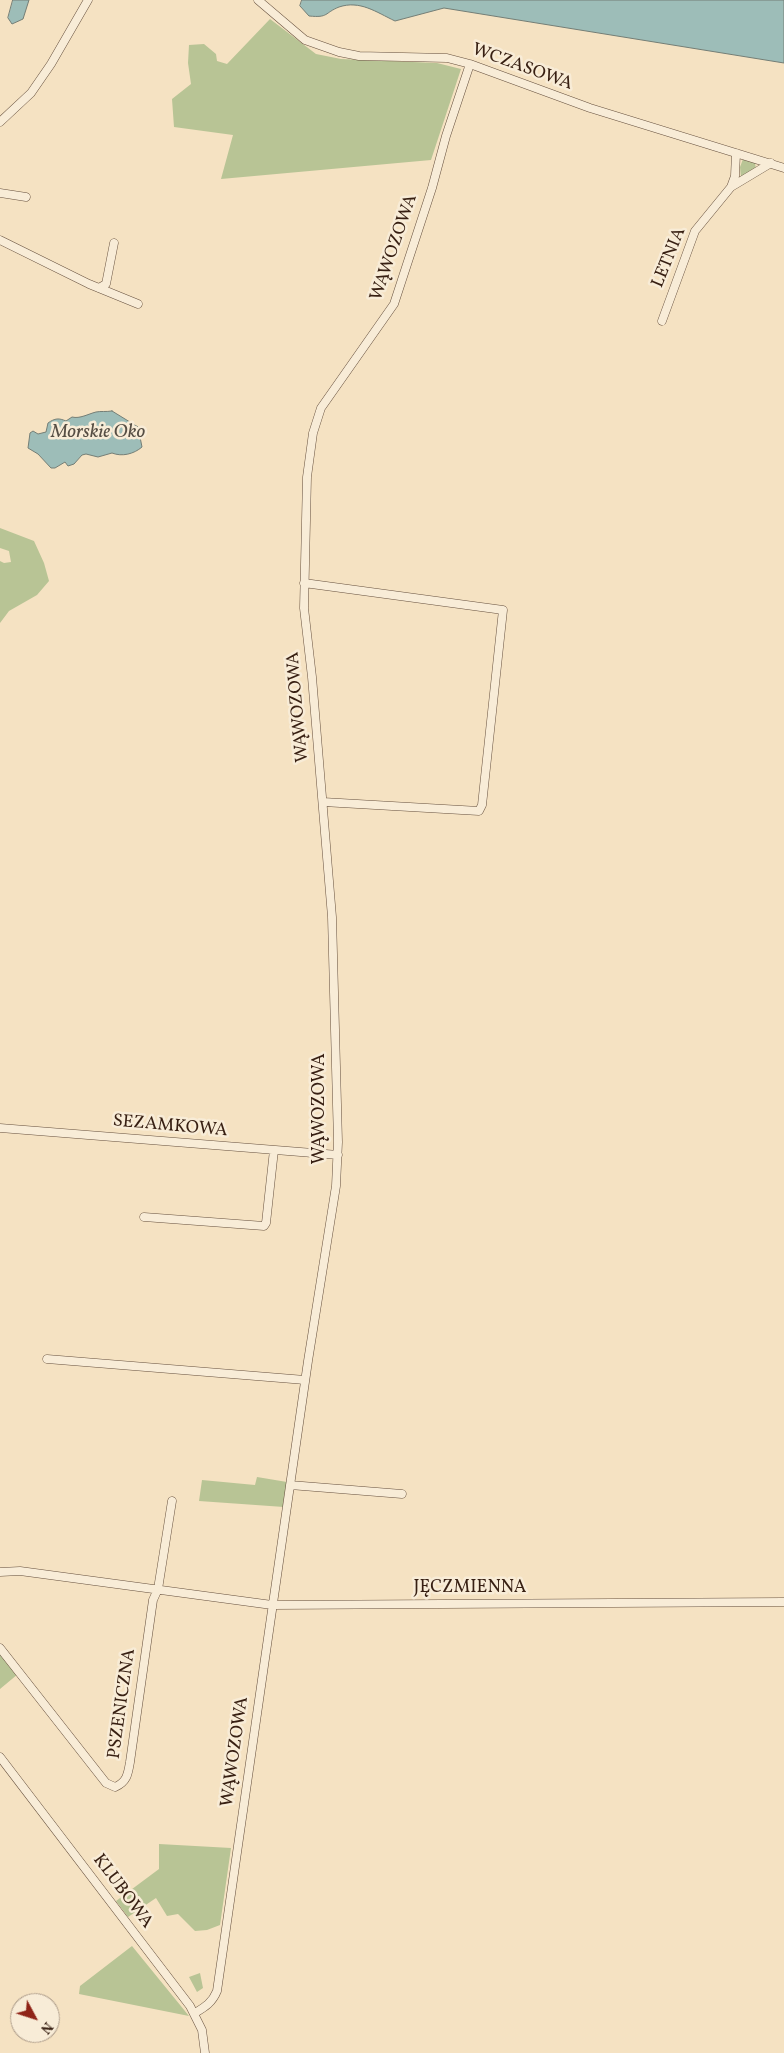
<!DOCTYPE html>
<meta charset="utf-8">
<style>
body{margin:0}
#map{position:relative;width:784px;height:2053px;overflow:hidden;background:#f5e2c2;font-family:Vollkorn,serif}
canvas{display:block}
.north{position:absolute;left:10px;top:1993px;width:50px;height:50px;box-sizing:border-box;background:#f8ecd7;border:1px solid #ab9a88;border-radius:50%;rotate:130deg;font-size:14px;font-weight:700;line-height:20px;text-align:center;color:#371f12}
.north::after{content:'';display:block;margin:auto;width:18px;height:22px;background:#8f2418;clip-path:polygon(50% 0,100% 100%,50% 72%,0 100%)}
</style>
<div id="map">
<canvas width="784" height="2053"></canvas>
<div class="north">N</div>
</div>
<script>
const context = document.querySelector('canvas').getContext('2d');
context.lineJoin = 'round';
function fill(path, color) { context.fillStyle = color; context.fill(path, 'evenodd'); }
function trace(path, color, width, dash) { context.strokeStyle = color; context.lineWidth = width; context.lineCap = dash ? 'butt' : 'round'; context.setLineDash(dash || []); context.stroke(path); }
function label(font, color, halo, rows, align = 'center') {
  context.font = font + ' Vollkorn,serif'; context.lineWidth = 5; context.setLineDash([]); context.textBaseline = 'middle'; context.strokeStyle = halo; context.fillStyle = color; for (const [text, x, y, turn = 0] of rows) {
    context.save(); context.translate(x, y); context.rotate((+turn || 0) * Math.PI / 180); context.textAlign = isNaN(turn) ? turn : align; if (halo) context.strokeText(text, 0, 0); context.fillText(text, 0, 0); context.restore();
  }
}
fill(new Path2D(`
 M270,19L316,54L341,59L437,63L461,69L431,160L221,179L233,135L174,127L172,99L191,84L188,63L189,45L204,44L216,54L217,61L227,64Z
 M743,159L755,163L756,169L741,178L740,167Z
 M0,528L34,541L44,563L49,581L37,595L9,611L0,623V561L4,563L11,562L9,551L0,548Z
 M257,1477L287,1482L284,1507L199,1501L202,1480L255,1485Z
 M0,1653L18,1674L0,1689Z
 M159,1844L231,1848L220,1925L207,1930L195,1931L178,1914L167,1916L156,1898L128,1917L116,1901L159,1869Z
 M132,1946L189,2016L79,1994L80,1986Z
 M200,1973L203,1988L197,1992L189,1977Z`), '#b8c495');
const water = new Path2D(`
 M13,0H29L23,19L12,24L8,18Z
 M302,0H784V63L444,8L395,21C376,12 360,0 339,7C324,13 329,18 309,16L300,6Z
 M112,411L138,427L142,447C134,454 122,457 112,453L98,457L86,454L82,455L74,464L68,466L65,462L55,468H51L38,454L28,448L30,433L33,431L38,434L46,432L48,423C55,418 59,418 66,421L72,417C80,419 88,414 96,412C101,411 106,412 112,411Z`);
fill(water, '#9dbdb8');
trace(water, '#747e76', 1);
const minor = new Path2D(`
 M258,0L305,40L339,52L359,56L447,58L470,64L590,108L784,168
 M0,122L31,93L51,64L88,0
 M731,187L771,163
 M0,193L26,197
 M0,240L89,284L138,304
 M99,288L106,284L114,243
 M662,321L695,231L731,187L735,176L736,153
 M304,583L503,610L482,805L479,811L323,802
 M0,1128L338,1155
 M144,1217L264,1226L266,1223L274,1150
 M47,1359L305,1380
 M290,1485L402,1494
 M0,1572L20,1571L272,1605L784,1602
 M0,1648L106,1783L115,1787C127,1782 128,1774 130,1762L153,1600L158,1589L172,1501
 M0,1757L190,2006L202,2030L205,2053
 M195,2013C205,2007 212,2003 217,1991L308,1361L336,1186L338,1142L332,917L312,677L304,608L307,477L313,433L321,408L394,304L432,188L446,136L470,64`);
trace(minor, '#66503e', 9);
trace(minor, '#f8ecd7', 8);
label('18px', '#371f12', '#f8ecd7', [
 ["WCZASOWA",522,68,20],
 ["WĄWOZOWA",395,248,-71],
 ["LETNIA",670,258,-68],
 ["WĄWOZOWA",299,707,-95],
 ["WĄWOZOWA",321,1109,-90],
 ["SEZAMKOWA",170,1127,5],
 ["JĘCZMIENNA",470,1589],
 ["PSZENICZNA",123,1704,-82],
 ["WĄWOZOWA",236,1752,-82],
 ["KLUBOWA",122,1892,53]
]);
label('italic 19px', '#564e44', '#f8ecd7', [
 ["Morskie Oko",98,434]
]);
</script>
